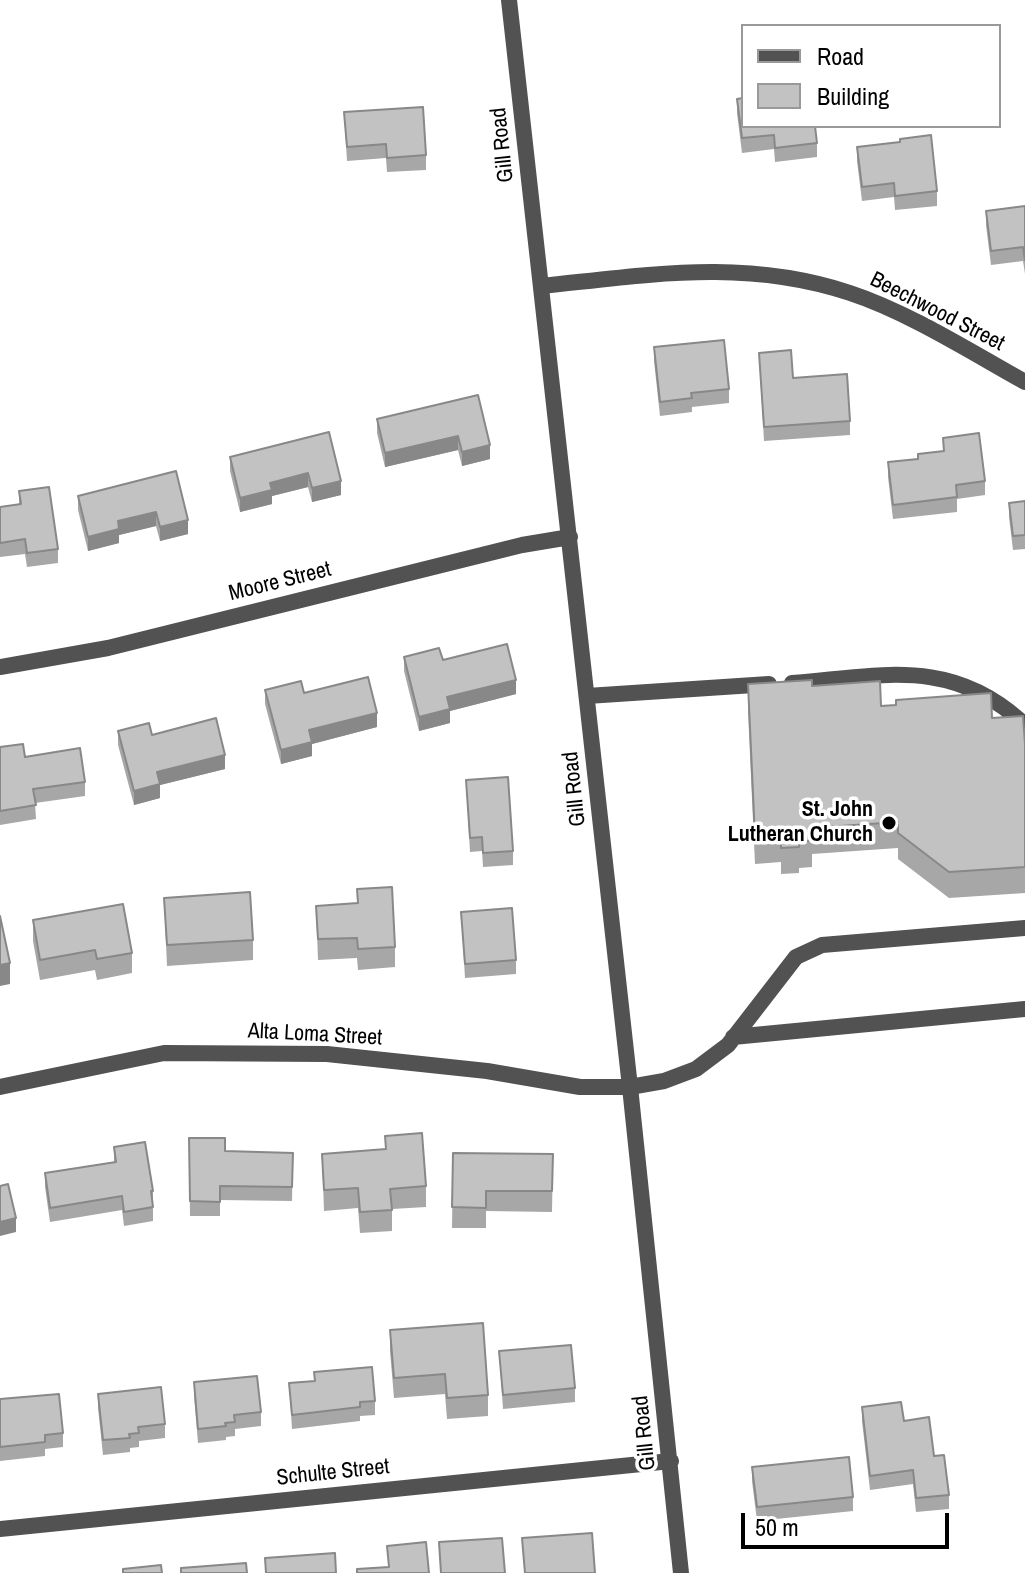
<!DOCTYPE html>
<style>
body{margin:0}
#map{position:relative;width:1025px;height:1573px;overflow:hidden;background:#fff;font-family:"Archivo Narrow",sans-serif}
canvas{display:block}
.legend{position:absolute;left:741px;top:24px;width:260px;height:104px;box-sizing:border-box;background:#fff;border:2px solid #999;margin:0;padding:10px 14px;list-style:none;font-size:24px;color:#000}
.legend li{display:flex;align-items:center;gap:16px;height:40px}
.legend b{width:40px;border:2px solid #999}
.scale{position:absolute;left:741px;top:1513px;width:208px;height:36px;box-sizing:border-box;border:4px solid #000;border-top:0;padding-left:10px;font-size:24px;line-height:28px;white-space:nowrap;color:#000;-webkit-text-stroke:6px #fff;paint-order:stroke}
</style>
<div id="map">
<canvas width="1025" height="1573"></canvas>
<ul class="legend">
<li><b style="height:10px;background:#525252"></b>Road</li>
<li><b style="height:22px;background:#c2c2c2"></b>Building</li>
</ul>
<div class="scale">50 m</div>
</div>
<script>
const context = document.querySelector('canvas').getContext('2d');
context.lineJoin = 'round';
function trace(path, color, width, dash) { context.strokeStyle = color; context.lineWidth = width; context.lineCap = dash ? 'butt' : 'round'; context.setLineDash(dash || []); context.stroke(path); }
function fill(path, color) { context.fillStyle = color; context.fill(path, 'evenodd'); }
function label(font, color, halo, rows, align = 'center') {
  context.font = font + ' "Archivo Narrow",sans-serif'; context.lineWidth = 7; context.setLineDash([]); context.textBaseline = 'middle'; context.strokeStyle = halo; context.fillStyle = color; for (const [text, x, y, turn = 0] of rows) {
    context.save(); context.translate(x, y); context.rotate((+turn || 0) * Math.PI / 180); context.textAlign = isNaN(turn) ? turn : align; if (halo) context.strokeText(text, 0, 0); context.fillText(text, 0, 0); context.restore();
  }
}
trace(new Path2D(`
 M792,683C882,676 952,656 1025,725
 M587,696L769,684
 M733,1037L1025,1009
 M630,1087L664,1081L696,1069L728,1045L796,957L822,945L1025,928`), '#525252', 16);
trace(new Path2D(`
 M509,0L630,1087L681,1573
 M541,286C649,275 744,258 850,293C908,312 971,352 1025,382
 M0,667L108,648L522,545L570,537
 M0,1087L164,1053L327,1054L487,1071L580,1087H630
 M0,1529L671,1461`), '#525252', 16);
fill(new Path2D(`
 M737,99L817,143V157L775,162L774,149L742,153L737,113Z
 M344,112L426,155V170L387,172L386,158L347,161Z
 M857,147L937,191V206L895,210L894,197L862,201L857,161Z
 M1025,206V274L1023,261L991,265L986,225V211Z
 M654,347L729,389V403L692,407V412L660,416L654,361Z
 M759,353L850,421V435L764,441Z
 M478,395L490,459L462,466L458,450L385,467L377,433V419Z
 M329,432L341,495L312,502L308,487L272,496V504L240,512L230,471V457Z
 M943,438L985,481V495L957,499V512L893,519L888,477V462L918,459L943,451Z
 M176,471L188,534L160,541L156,526L119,535V543L88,551L78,510V496Z
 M19,491L58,549V563L27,567L25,554L0,557V507L19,504Z
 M1025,501V549L1013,550L1009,517V503Z
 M404,657L443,660L516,694L450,711V723L419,731L404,671Z
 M748,684L812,686L881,706L992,718L1025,744V893L949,898L898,859V848L812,854V867L799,868V873L781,874V862L755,864L748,711Z
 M265,690L304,693L377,727L312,744V756L281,764L265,704Z
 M118,731L152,735L225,769L160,785V798L134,805L118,745Z
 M0,747L85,782V796L35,803L36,819L0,825Z
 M466,780L513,851V865L483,867L482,851L470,852Z
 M357,889L395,947V967L358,970L357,958L318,960L316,906L357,903Z
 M164,898L253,940V960L167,966Z
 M461,912L516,960V974L465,978Z
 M33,920L132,953V973L97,980L95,970L40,980L33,941Z
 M385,1136L426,1186V1207L392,1209V1231L360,1233L358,1208L324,1211L322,1154L385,1149Z
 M189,1138L225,1151L293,1153L292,1201L220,1200V1216H190Z
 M114,1147L153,1191V1221L124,1226L122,1210L50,1222L45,1187V1173L114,1162Z
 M453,1153L553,1154L552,1212L486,1211V1228H452Z
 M390,1330L488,1395V1416L447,1419L445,1394L394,1398L390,1351Z
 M499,1351L575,1388V1402L503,1409Z
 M314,1372L375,1401V1415L360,1416V1421L292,1429L289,1383L314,1381Z
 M194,1382L261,1412V1426L235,1429V1436L226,1437V1440L198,1443L194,1396Z
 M98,1394L165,1424V1438L139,1441V1447L130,1448V1452L103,1455L98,1408Z
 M0,1399L63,1433V1447L45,1449V1456L0,1461Z
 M862,1407L904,1421L934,1456L949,1495V1509L916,1512L913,1484L870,1490L862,1421Z
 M752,1467L853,1497V1511L757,1521L752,1481Z`), '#a7a7a7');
fill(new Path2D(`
 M458,436V450L385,467V453Z
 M490,445V459L462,466V452Z
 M308,473V487L272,496V504L240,512V498L270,483Z
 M341,481V495L312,502V488Z
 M156,512V526L119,535V543L88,551V537L118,521Z
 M188,520V534L160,541V527Z
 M516,680V694L450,711V723L419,731V717L447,697Z
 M377,713V727L312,744V756L281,764V750L309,730Z
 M225,755V769L160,785V798L134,805V791L157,772Z
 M10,963V984L0,986V965Z
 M16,1218V1232L0,1236V1222Z`), '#888');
const building = new Path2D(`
 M743,98V126H815L817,143L775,148L774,135L742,138L737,99Z
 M423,107L426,155L387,158L386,144L347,147L344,112Z
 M931,135L937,191L895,196L894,183L862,187L857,147L900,142V139Z
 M1025,206V260L1023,247L991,251L986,211Z
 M724,340L729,389L691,393L692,398L660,402L654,347Z
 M791,350L793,378L847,374L850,421L764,427L759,353Z
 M478,395L490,445L462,452L458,436L385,453L377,419Z
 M329,432L341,481L312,488L308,473L270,483L272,490L240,498L230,457Z
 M979,433L985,481L956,485L957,497L893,505L888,462L918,459V454L944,451L943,438Z
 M176,471L188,520L160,527L156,512L118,521L119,529L88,537L78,496Z
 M49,487L58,549L27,553L25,539L0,543V507L21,504L19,491Z
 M1025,501V535L1013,536L1009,503Z
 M507,644L516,680L447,697L450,709L419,717L404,657L439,648L443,660Z
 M368,677L377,713L309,730L312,742L281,750L265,690L301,681L304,693Z
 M812,680V686L880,681L881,706L896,705V700L991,693L992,718L1023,716L1025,744V867L949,872L898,833V822L811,828L812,841H799V847L781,848V835L755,837L748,684Z
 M216,718L225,755L157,772L160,784L134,791L118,731L149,723L152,735Z
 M23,744L25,757L80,748L85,782L33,789L36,805L0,811V747Z
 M508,777L513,851L483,853L482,837L470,838L466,780Z
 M392,887L395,947L358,949L357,938L318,939L316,906L358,903L357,889Z
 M250,892L253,940L167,945L164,898Z
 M123,904L132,953L97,959L95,950L40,960L33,920Z
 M512,908L516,960L465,964L461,912Z
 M0,916L10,963L0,965Z
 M422,1133L426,1186L390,1189L392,1210L360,1212L358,1188L324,1190L322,1154L386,1149L385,1136Z
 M189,1138H225V1151L293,1153L292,1187L220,1186V1202L190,1201Z
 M145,1142L153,1191H151L153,1207L124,1212L122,1196L50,1208L45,1173L116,1162L114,1147Z
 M453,1153L553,1154L552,1191H486V1208L452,1207Z
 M8,1184L16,1218L0,1222V1186Z
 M483,1323L488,1395L447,1398L445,1374L394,1378L390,1330Z
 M571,1345L575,1388L503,1395L499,1351Z
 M372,1367L375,1401L360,1402V1407L292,1415L289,1383L315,1381L314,1372Z
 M257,1376L261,1412L234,1415L235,1422L225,1423L226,1426L198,1429L194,1382Z
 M161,1387L165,1424L138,1427L139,1433L129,1434L130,1438L103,1440L98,1394Z
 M59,1394L63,1433L45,1435V1442L0,1447V1399Z
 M901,1402L904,1421L929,1417L934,1456L944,1455L949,1495L916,1498L913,1470L870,1476L862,1407Z
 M849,1457L853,1497L757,1507L752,1467Z
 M592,1533L595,1573H525L522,1538Z
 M502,1538L505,1573H441L439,1542Z
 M426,1542L429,1573H357V1569L389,1567L387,1546Z
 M335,1553L336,1573H266L265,1558Z
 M246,1563L247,1573H181V1568Z
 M161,1565L162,1573H123V1569Z`);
fill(building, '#c2c2c2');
trace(building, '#888', 2);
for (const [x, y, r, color] of [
 [889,823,8,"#000"]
]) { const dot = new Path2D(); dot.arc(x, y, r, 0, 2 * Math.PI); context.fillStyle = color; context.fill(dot); trace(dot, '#fff', 3); }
label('22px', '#000', '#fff', [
 ["Gill Road",503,145,-96],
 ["Beechwood Street",937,312,27],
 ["Moore Street",280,582,-14],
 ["Gill Road",575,789,-96],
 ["Alta Loma Street",315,1035,3],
 ["Gill Road",645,1433,-96],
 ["Schulte Street",333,1473,-6]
]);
label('bold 22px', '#000', '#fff', [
 ["St. John",873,810],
 ["Lutheran Church",873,835]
], 'right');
</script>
